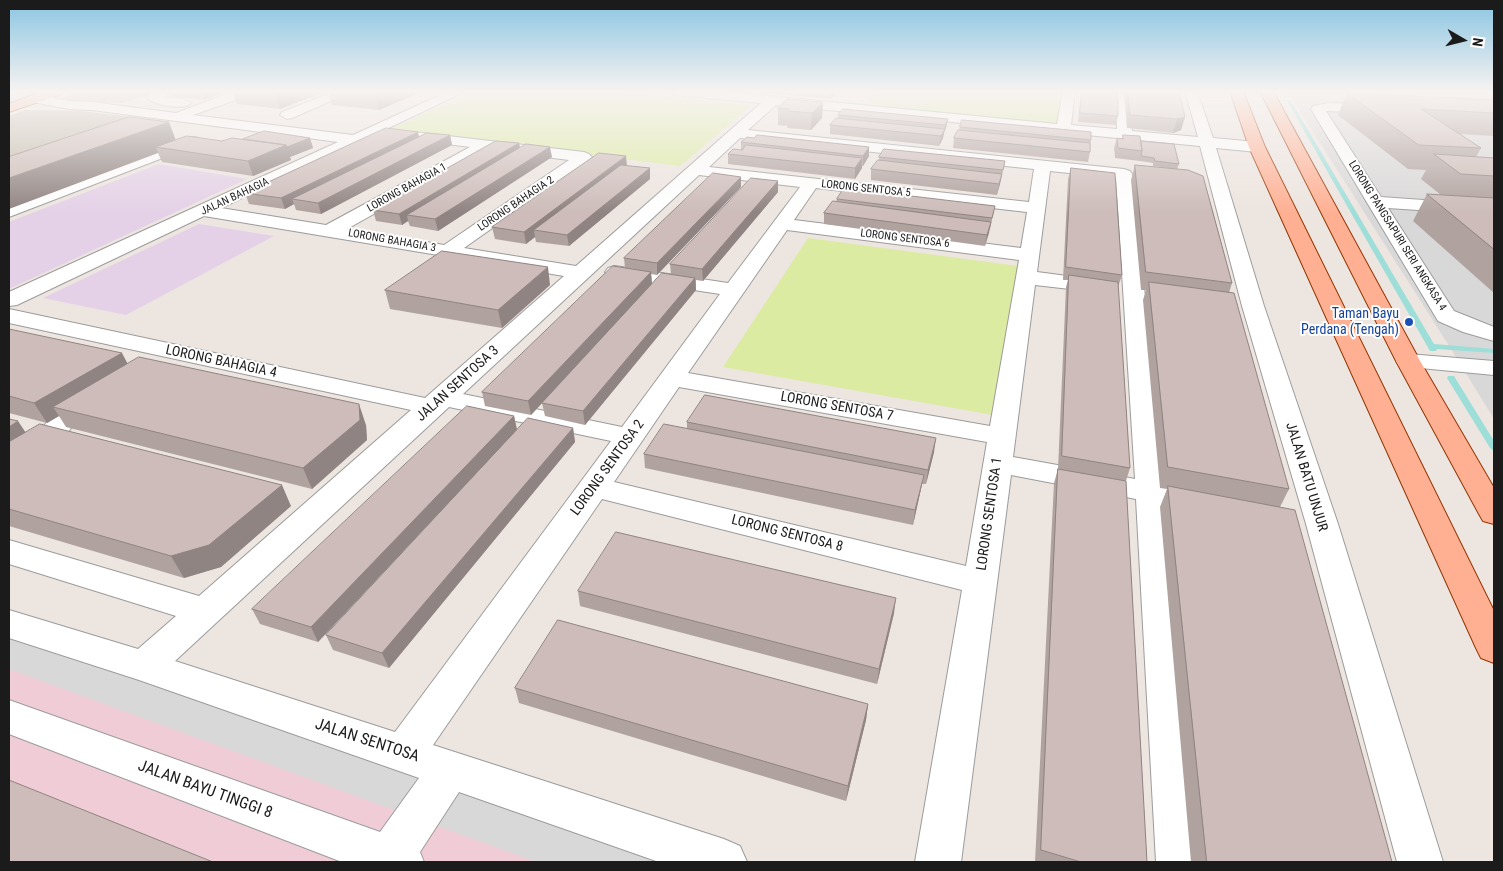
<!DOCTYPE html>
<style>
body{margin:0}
#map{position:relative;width:1503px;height:871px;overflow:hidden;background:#ede5e0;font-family:"Roboto Condensed",sans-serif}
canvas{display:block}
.frame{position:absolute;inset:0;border:10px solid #1b1b1b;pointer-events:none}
.north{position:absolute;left:1438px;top:15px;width:50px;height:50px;-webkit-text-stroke:4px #fff;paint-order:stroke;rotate:98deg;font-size:14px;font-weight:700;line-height:20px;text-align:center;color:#1b1b1b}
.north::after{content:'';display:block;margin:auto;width:18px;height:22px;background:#1b1b1b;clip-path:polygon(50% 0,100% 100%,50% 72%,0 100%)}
</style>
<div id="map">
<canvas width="1503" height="871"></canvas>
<div class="frame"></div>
<div class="north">N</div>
</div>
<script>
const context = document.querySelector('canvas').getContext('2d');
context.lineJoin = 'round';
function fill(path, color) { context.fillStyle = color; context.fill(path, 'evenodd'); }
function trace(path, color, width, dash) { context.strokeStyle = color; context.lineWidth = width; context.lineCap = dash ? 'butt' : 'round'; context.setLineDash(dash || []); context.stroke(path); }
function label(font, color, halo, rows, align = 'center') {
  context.font = font + ' "Roboto Condensed",sans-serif'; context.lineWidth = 4; context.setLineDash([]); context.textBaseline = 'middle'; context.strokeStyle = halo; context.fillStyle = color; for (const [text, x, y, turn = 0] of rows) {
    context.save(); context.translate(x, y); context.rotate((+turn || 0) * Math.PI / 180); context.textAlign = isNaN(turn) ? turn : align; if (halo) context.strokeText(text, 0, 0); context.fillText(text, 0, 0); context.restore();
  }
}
fill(new Path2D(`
 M9,91H71L9,113Z
 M1287,91H1494V419L1451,349Z
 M9,610L681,862H9Z`), '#d9d8d8');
fill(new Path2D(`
 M9,669L536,862H9Z`), '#f0cdd6');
fill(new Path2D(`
 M159,164L247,179L9,289V222Z
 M199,224L274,236L126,315L43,298Z`), '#e4d1e7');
fill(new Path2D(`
 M81,91H160L122,103L56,100Z
 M25,110L81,111L156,120L9,171V116Z`), '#c2bbab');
fill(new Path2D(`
 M474,91H618L752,105L680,166L389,130Z
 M875,91H1062L1057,124L880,107L867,101Z
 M808,238L1018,266L993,415L723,367Z`), '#dceba2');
fill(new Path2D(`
 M1289,100L1291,101L1434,344L1494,349V353L1437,349L1436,351H1430L1287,101Z
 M1448,376H1454L1494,441V451L1490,448L1447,378Z`), '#9eded9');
const minor = new Path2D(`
 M9,91H15V92L9,96Z
 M154,91H172L164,97L184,99L191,103C184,111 152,105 146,97Z
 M235,91H255L253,94L193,115L353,135L449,91H466L221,208L326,225L470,147L409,139L407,136L409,133L414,132L584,152L589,154L592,157L589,160L464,248L576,266L761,103L673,95L667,91H718L1057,124L1063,91H1075L1071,125L1117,129L1116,91H1128L1132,131L1198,137L1185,91H1197L1213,138L1257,142L1262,144L1265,147L1262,150L1257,152L1216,148L1264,306L1338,524L1443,862H1397L1306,524L1242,306L1200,146L776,105L748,130L1124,169L1130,171L1132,174L1165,485L1179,488L1183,495L1179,502L1167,505L1202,862H1156L1136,499L1011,475L961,862H915L962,590L602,499L433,745L724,839L740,846L747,862H659L459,792L420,852L424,862H342L9,734V700L380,832L419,778L139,680L9,638V610L138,649L176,616L9,564V540L199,596L411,410L9,323V309L425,398L564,276L204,216L17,305L9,306V292L338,142L92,110L69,109L33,102L32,99L33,96L38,95L69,101L92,102L176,113ZM740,138L1034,169L1029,202L709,167ZM488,150L569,160L444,245L347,229ZM1050,171L1116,178L1135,479L1013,457L1035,285L1105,293L1112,291L1116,287L1112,283L1105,281L1037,272ZM699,175L800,187L728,283L615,266L608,268L605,272L608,276L615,278L720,294L622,427L463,394ZM816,188L1027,212L1021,248L794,220ZM787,230L1019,260L990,426L688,373ZM679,387L987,442L966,566L614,482ZM449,407L611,441L395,732L175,661Z
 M335,91H354L292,118L287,119L280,115L282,112Z
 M1329,103L1378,105L1385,109L1378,113L1326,111L1381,197L1494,205V215L1388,208L1454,311L1494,327V341L1463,332L1438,321L1311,109L1313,106Z
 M194,137L199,138L201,141L199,144L9,217V206Z
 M1408,354L1494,361V375L1399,366L1396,361L1399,356Z
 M94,395L103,397L107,403L103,409L71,428L59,445L19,469L9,472V451L39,433L51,416L85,397Z`);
const major = new Path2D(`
 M44,91H64L62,94L9,112V104Z
 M1230,91H1243L1265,147L1494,611V663L1481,658L1476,648L1249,147Z
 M1260,91H1273L1420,361L1494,488V524L1483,521L1479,514L1396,361Z`);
trace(minor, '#9c9c9c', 2);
trace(major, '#923600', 2);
fill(minor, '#fff');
fill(major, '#ffb093');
fill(new Path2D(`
 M168,91H229L204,100L170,96Z
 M232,91H327L280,109L237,104Z
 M328,91H423L379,110L332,105Z
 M747,91H836V93L831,99Z
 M1081,91H1118V116L1116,125L1078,122Z
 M1124,91H1179L1185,117L1181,130L1173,133L1127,128Z
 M1347,93L1494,100V136L1460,134L1481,148L1476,157L1494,158V293L1413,221L1427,194L1441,195L1421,179L1426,170L1408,169L1338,115Z
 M823,102L822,118L811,130L787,128L788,126L778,125V108Z
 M838,115L948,119L946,128L944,133L943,138L939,146L830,134V125L838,118Z
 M960,127L1091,140L1090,152L1088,162L953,148L954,138L959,130Z
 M450,135L452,145L321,214L296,210L294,204L285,209L249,204L245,193L419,136Z
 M1123,135L1141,141L1179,164L1177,169L1153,166V163L1140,161L1115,158L1114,148L1117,138L1122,139Z
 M310,138L313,148L290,157L291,160L253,176L162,162L158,153L9,157L176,140L222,141L243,139Z
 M741,142L869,147V156L863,166H862V168L855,179L728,164V154L741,150Z
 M519,143L520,148L552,157L438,231L410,226L408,221L402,225L376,221L373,210Z
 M879,157L1005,161L997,195L871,180V169L879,160Z
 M1135,165L1232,283L1229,293L1289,489L1280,507L1392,862H1191L1160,507L1167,489L1160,488L1143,300L1146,290H1141L1131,180Z
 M627,166L650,168V179L569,246L536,242L535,237L526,244L495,239L492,227Z
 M1071,168L1122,275L1118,287L1130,468L1126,481L1147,862H1035L1054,483L1058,469L1066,287L1068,280H1063L1068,179Z
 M778,181V192L703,281L696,280V290L585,425L545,416L542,403L531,415L485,406L482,392L625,268L624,258L741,187L657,275L651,274L652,284L671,274L670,264Z
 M837,199L995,206L990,229H989L985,246L824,224V213L836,202Z
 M550,285L502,328L390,309L385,290Z
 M9,329L127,364L366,425L367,440L312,489L66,427L59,416L47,423L9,413Z
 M514,416L517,430L318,642L260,624L252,609Z
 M9,419L25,432L291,506L221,567L184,578L9,526Z
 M687,422L934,452L926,484H922L913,525L645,468L644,454L687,428Z
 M573,428L575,442L389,668L333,650L326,635Z
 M578,591L894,613L877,684L580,606Z
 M515,688L868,704L866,720L846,801L519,703Z`), '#b0a29f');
fill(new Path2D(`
 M200,91H229L204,100Z
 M274,91H327L280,109Z
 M375,91H423L379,110Z
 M831,91H836V93L831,99Z
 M823,102L822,118L811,130L812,113Z
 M1185,117L1181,130L1173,133L1177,119Z
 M948,119L946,128L944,133L943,138L939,146L941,136L944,130L945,125Z
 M169,122L178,146L156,147L158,153L9,209V178Z
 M418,132L420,141L292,199L294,204L285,209L281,198Z
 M450,135L452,145L321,214L318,203Z
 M310,138L313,148L290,157L291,160L253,176L248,161L286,145Z
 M519,143L521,153L407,215L408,221L402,225L399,214Z
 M550,147L552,157L438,231L435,219Z
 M869,147V156L863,166V156Z
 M626,156L627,166L534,230L535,237L526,244L524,232Z
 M862,158V168L855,179V168Z
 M1005,161L1000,184L997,195L999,184Z
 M650,168V179L569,246L567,235Z
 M741,177V187L657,275V263Z
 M778,181V192L703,281L702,269Z
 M991,222L989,233L985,246L987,235Z
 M548,267L550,285L502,328L498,310Z
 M651,272L652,284L531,415L528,401Z
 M695,278L696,290L585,425L583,411Z
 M122,353L132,372L53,407L59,416L47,423L34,403Z
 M359,404L366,425L367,440L312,489L303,468Z
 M514,416L517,430L318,642L311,627Z
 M18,421L32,442L9,456V427Z
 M573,428L575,442L389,668L382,653Z
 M936,438L934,452L926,484L928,470Z
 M924,475L921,489L913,525L915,510Z
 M282,485L291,506L221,567L184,578L171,556Z
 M896,598L894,613L877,684L879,669Z
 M868,704L866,720L846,801L848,786Z`), '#908482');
const building = new Path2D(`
 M1082,91H1118V116L1080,113Z
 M1128,91H1179L1185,117L1177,119L1130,115Z
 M1347,93L1494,100V113L1421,109L1481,148L1419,145Z
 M787,99L823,102L812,113L788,111L789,109L778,108Z
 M843,109L948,119L945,125L838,115Z
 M129,117L169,122L9,178V157Z
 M836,118L945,129L941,136L830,125Z
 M962,120L1091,132V140L960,127Z
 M386,128L418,132L281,198L245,193Z
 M958,130L1090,143V152L954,138Z
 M264,131L310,138L287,147L286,145L243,139Z
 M427,133L450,135L318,203L292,199Z
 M757,135L869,147L863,156L741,142L747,137L754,138Z
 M1123,135L1140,136L1142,151L1118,148L1117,138L1123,139Z
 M187,136L222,141L232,138L286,145L248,161L156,147Z
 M496,141L519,143L399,214L373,210Z
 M1141,141L1174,144L1179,164L1155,161L1154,158L1141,156L1142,151Z
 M526,144L550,147L435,219L407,215Z
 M746,145L862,158L855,168L728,154L733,149L742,150Z
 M884,149L1005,161L1003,170L879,157Z
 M599,153L626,156L524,232L492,227Z
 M1434,154L1494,158V176L1461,174Z
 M878,160L1002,174L999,184L871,169Z
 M621,165L650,168L567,235L534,230Z
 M1135,165L1188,170L1203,176L1232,283L1146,272Z
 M1071,168L1115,173L1122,275L1066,267Z
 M713,173L741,177L657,263L624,258Z
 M751,178L778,181L702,269L670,264Z
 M844,188L995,206L992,218L837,199Z
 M1427,194L1494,198V249Z
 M833,201L991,222L987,235L824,213Z
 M442,251L548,267L498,310L385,290Z
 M613,266L651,272L528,401L482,392Z
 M662,273L695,278L583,411L542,403Z
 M1069,275L1118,282L1130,468L1062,456Z
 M1149,282L1234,293L1289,489L1168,467Z
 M9,329L122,353L34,403L9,396Z
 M139,357L359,404L360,420L303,468L53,407Z
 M705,395L936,438L928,470L687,422Z
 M467,406L514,416L311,627L252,609Z
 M528,418L573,428L382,653L326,635Z
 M9,419L18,421L9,427Z
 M40,424L282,485L209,545L171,556L9,509V442Z
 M664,424L924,475L915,510L644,454Z
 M1058,469L1126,481L1147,862H1081L1041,850Z
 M1168,486L1295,510L1392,862H1207Z
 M616,532L896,598L879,669L578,591Z
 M558,620L868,704L848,786L515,688Z
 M9,780L213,862H9Z`);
fill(building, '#cdbcb9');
trace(building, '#908482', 1);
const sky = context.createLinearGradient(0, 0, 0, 213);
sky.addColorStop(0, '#8ac5e2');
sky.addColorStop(0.43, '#f7f3f1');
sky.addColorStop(1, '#f7f3f100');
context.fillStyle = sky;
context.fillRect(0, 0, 1503, 213);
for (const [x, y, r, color] of [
 [1409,322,5,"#1a4fb4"]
]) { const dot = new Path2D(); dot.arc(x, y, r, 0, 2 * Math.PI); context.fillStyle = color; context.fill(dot); trace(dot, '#fff', 2); }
label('11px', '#1b1b1b', '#fff', [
 ["LORONG BAHAGIA 1",407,188,-29],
 ["LORONG SENTOSA 5",866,189,6],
 ["JALAN BAHAGIA",235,197,-25],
 ["LORONG BAHAGIA 2",516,204,-34],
 ["LORONG PANGSAPURI SERI ANGKASA 4",1397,236,58],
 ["LORONG SENTOSA 6",905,239,7],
 ["LORONG BAHAGIA 3",392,241,10]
]);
label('14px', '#164399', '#fff', [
 ["Taman Bayu",1399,314],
 ["Perdana (Tengah)",1399,330]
], 'right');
label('14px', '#1b1b1b', '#fff', [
 ["LORONG BAHAGIA 4",221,362,12],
 ["JALAN SENTOSA 3",458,384,-42],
 ["LORONG SENTOSA 7",837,407,10],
 ["LORONG SENTOSA 2",608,468,-54],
 ["JALAN BATU UNJUR",1306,477,73],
 ["LORONG SENTOSA 1",990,514,-82],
 ["LORONG SENTOSA 8",787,534,14]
]);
label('16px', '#1b1b1b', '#fff', [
 ["JALAN SENTOSA",367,741,18],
 ["JALAN BAYU TINGGI 8",205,790,20]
]);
</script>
